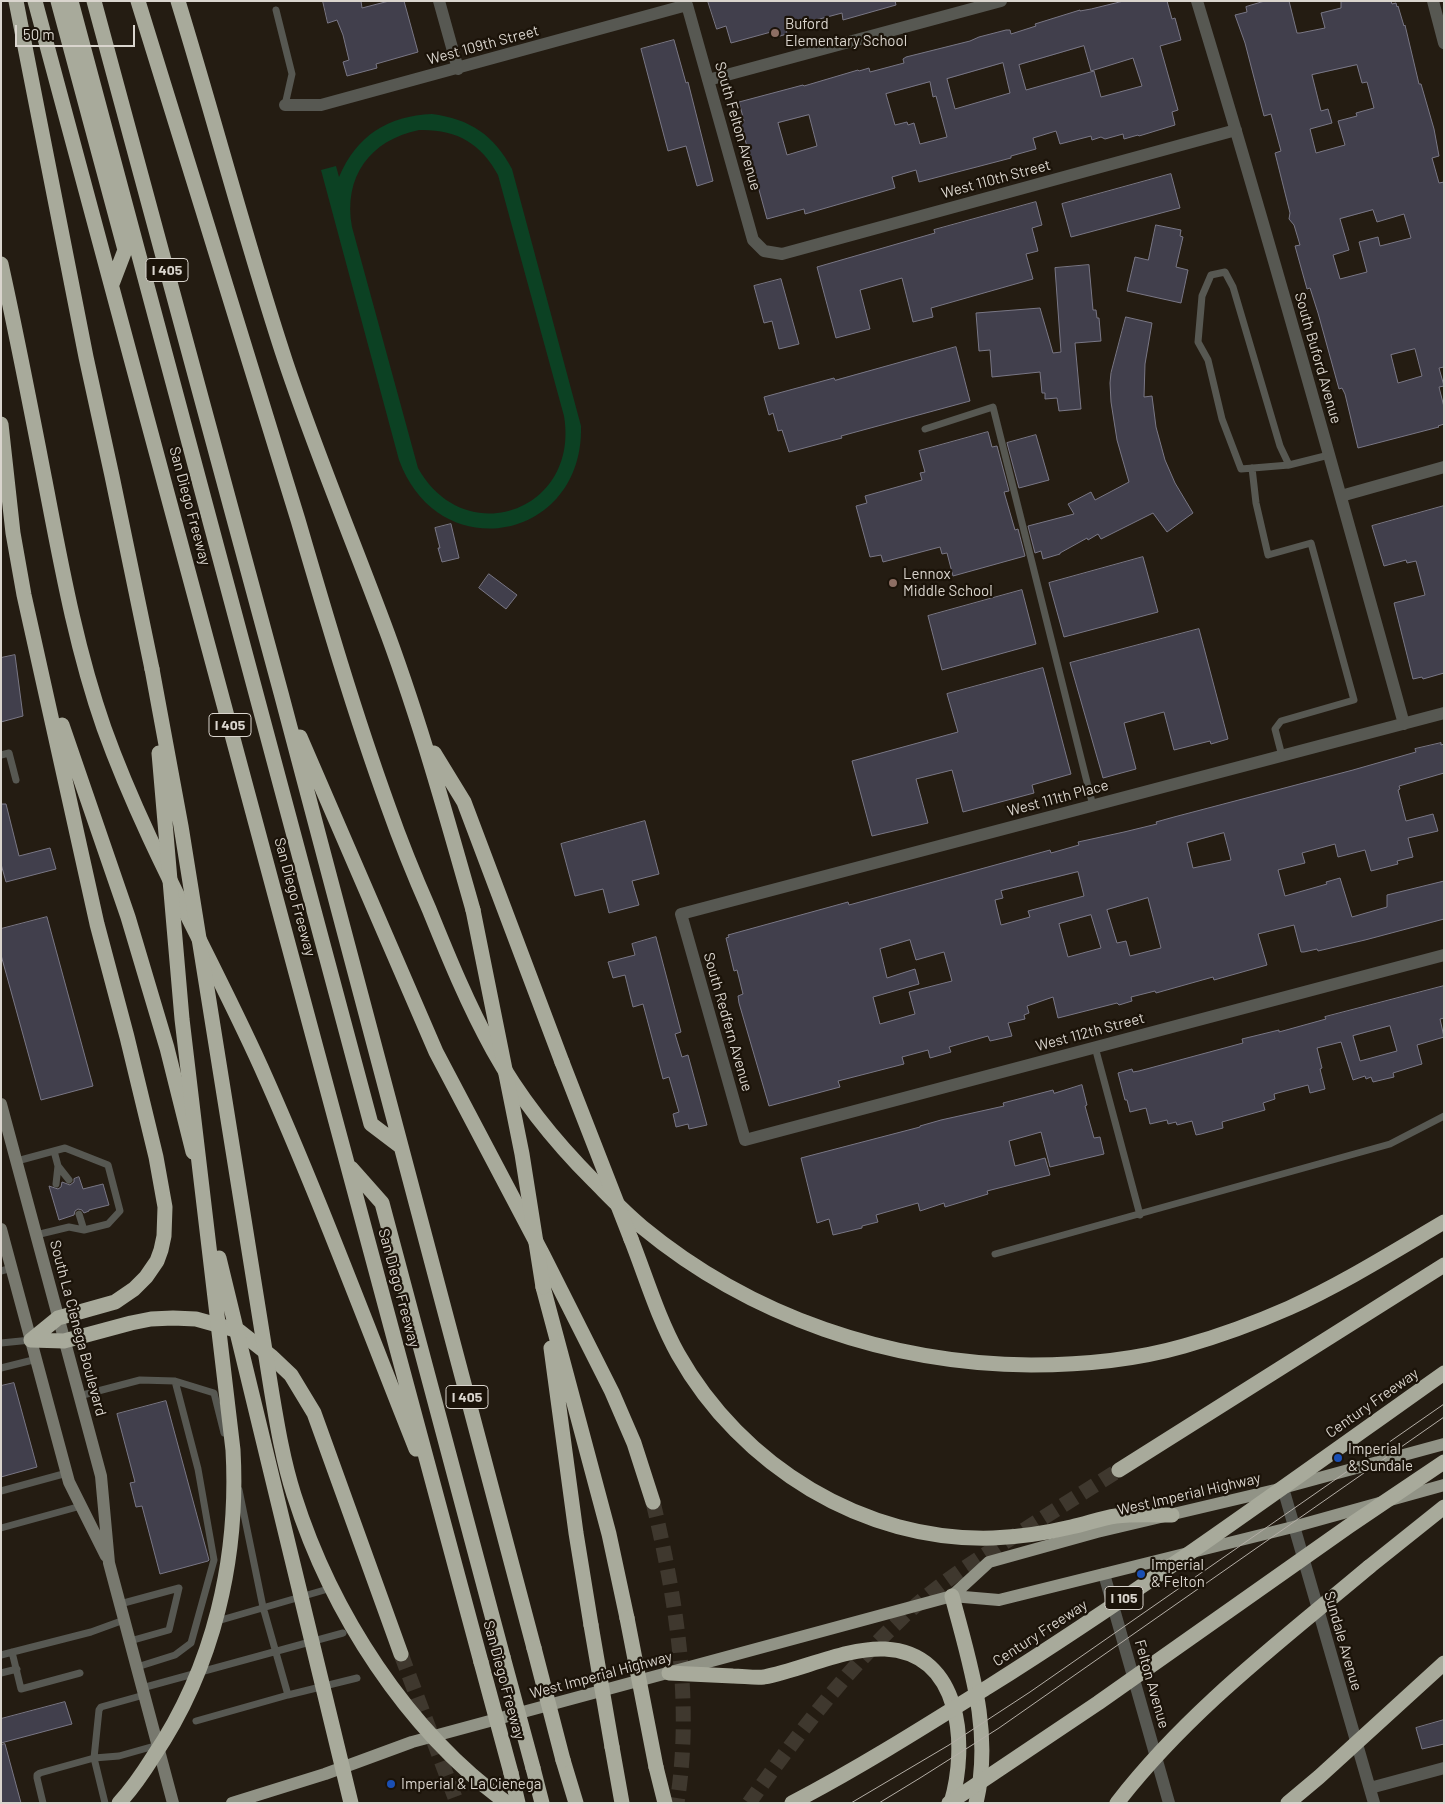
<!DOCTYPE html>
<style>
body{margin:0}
#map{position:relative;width:1445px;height:1804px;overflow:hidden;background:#241c12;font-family:Barlow,sans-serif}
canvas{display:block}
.frame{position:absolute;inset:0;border:2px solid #dad5ce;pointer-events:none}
.scale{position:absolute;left:15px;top:25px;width:120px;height:22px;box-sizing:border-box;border:2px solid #dad5ce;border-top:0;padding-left:6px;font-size:15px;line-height:18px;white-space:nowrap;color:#dad5ce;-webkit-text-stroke:4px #1b1309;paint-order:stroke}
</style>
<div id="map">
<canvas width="1445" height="1804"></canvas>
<div class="frame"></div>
<div class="scale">50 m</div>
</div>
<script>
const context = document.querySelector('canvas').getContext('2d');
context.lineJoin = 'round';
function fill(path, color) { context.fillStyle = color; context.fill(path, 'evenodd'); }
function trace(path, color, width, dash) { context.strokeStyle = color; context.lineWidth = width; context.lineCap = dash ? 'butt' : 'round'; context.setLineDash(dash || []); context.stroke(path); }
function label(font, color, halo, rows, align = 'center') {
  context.font = font + ' Barlow,sans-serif'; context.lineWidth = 4.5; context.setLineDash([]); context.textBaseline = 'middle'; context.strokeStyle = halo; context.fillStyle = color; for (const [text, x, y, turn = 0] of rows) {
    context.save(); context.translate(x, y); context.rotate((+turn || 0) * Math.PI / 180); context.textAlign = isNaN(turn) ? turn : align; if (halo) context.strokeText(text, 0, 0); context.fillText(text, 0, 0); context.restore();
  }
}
fill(new Path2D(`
 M432,114C470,119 494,135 512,169L581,426C584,541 439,569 399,460L321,170L336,166L339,177C357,135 388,116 432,114ZM419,130C456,129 481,143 498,175L564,416C580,511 465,552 418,468L352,227C343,177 370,140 419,130Z`), '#0c4123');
const building = new Path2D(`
 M323,1H361L362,8L389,1H404L418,52L376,64L377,68L347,76L343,62L349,60L343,35L337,20L328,23Z
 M708,1H895L896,5L843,20L842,13L786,28L787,34L773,38L771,32L731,43L726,26L717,29Z
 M1124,1H1167L1172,19L1175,18L1181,40L1160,46L1178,110L1172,112L1175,125L1139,136L1138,135L1124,139L1123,134L1105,139L1101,137L1092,140L1091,136L1060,144L1056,131L1033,138L1036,149L1011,156V158L919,182L916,170L892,177L895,188L805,214L804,209L767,219L756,179L753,180L749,165L751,164L741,122L744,121L739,102L803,85L804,86L858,70L859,71L869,68L870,72L904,63L903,59L906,57L970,41L979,37L1006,30H1010L1011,34L1036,26L1035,24L1080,10V11L1091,9ZM1084,46L1091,71L1133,58L1142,86L1101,97L1094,71L1026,90L1019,65ZM1003,63L1010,93L955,109L947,79ZM930,82L933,97L936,96L947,137L920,144L914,123L908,125L907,122L895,125L886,94ZM809,115L817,146L787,155L778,123Z
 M1265,1H1289L1297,33H1300L1325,28L1321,13L1341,8V1H1391L1392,4L1396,3L1397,7L1398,6L1404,26L1405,25L1419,84H1421L1434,129L1439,156L1432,158L1439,183L1444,182V367L1439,368L1444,386L1439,387L1444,407V424L1438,426L1439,427L1358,448L1345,394L1342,388L1339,389L1318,313L1310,288L1307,289L1295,246L1300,245L1294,225L1289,219L1290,213L1275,153L1281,151L1271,114L1264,116L1245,43L1235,15L1247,12L1246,7ZM1357,65L1362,83L1367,82L1374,108L1356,113L1357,116L1338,121L1345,145L1316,153L1310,129L1332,123L1328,109L1321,111L1312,75ZM1373,210L1377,222L1404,214L1411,238L1380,246L1378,237L1359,242L1367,272L1340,279L1333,255L1349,250L1340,219ZM1415,349L1422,376L1398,383L1391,355Z
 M674,40L686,83L688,82L713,181L697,186L686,146L668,151L641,49Z
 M1171,174L1180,208L1071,237L1062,204Z
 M1036,202L1042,225L1032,228L1038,251L1026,254L1033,279L931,308L933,317L913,322L902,278L860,290L870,329L836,338L817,267L935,233L934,230Z
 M1156,225L1181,230L1180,236L1183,237L1176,267L1188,270L1181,303L1127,291L1135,257L1148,260Z
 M1089,265L1093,310H1096L1097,318H1099L1101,341L1075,343L1081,409L1059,411L1057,398L1045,399V393H1042L1040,372L992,377L990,350L979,351L976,313L1040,308L1053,353L1061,352L1055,268Z
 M781,279L799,344L779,349L772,321L764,323L754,286Z
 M1126,317L1152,323L1145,364L1144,397L1152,396L1156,427L1165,460L1175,483L1193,513L1167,532L1153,513L1101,539L1098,534L1088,540L1087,538L1060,553V554L1043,559L1041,551L1035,553L1028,526L1074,514L1068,504L1091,492L1095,500L1129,482L1117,440L1111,402L1110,383L1111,373Z
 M956,347L970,401L841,436L842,438L789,452L782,430L778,431L773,413L769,415L764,397L834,378L835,380Z
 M988,432L992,447L997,446L1009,491L1004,492L1015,530L1018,529L1025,556L953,576L947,553L942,554L940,547L883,562L881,555L870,557L856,506L867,503L865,496L922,480L920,473L925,472L919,451Z
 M1036,435L1049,480L1019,488L1007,443Z
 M1444,506V673L1423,679L1422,677L1413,679L1394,603L1425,595L1416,561L1407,563L1406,560L1384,566L1372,526Z
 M451,524L459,558L442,562L438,548H440L435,528Z
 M1143,557L1158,612L1064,637L1049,583Z
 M489,574L517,595L506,609L479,588Z
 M1022,590L1036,644L942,670L928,616Z
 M1199,629L1228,739L1211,744L1210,741L1174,750L1164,712L1124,723L1136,769L1103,778L1070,663Z
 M15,655L23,716L1,722V658Z
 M1043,668L1071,774L1032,785L1034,793L963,812L952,770L916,779L928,823L872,836L852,761L958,732L947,694Z
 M1441,743V745L1444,744V773L1399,786L1400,789L1398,790L1406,821L1433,814L1438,831L1408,838L1413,857L1397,861L1398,864L1371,871L1365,850L1338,857L1335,844L1302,853L1305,863L1278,870L1285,896L1327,884L1326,882L1340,878L1352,917L1387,907V895L1444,881V919L1365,940L1318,951L1317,949L1304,952H1301L1294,925L1258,934L1267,965L1214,980L1213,977L1156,993L1155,991L1131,997L1132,1001L1119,1005L1117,1003L1058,1018L1053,997L1027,1006L1029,1013L1024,1015L1025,1019L1008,1023L1012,1036L990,1041L988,1036L949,1047L951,1052L930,1058L928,1050L902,1057L904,1064L838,1081L840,1087L769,1106L739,1003L738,996L743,994L737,970L734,971L726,938L729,937L728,935L848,902L849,905L1050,850L1051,853L1079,845L1078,842L1124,832L1157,824L1156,822L1174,817L1353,770L1416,752L1415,749ZM1224,833L1231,860L1193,868L1187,843ZM1078,872L1084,896L1028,911L1030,917L1001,925L995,900L1003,898L1001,891ZM1148,898L1161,948L1130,956L1126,941L1117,943L1107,910ZM1091,915L1101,948L1068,957L1059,924ZM910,940L916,960L944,952L952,981L909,992L915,1014L880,1024L873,997L919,984L915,969L887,978L880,949Z
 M1,804H6L19,856L50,848L56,869L6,882L1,864Z
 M645,821L659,874L632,881L639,905L609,913L603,889L575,896L561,844Z
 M47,917L93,1086L41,1100L1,955V929Z
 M656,937L681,1032L675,1034L682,1057L688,1055L707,1125L689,1129L688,1124L676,1127L673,1114L679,1112L669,1077L663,1079L643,1004L633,1007L625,975L613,978L608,962L635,955L632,944Z
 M1444,986V1018L1440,1019L1444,1037L1417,1045L1422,1064L1393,1073L1394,1077L1373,1082L1371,1077L1366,1079L1365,1076L1353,1080L1341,1042L1317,1048L1322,1068L1320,1069L1325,1089L1310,1093L1308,1085L1274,1094L1275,1099L1263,1103L1265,1110L1222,1122L1223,1128L1201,1134L1196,1135L1192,1121L1177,1125L1176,1122L1168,1124L1167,1120L1150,1124L1146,1108L1130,1112L1127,1100H1125L1118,1073L1132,1069L1133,1072L1139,1071L1243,1043L1242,1039L1279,1030V1032L1326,1019L1325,1017ZM1390,1026L1397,1051L1360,1061L1353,1036Z
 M1082,1085L1087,1105L1085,1106L1094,1138L1100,1137L1104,1154L1050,1167L1041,1132L1009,1141L1015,1166L1045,1158L1050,1175L987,1191L988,1194L945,1207L944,1203L920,1211L918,1203L876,1215L878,1222L862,1226V1228L833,1235L829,1219L817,1223L801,1158L920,1127V1126L941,1120L1004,1106L1003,1103L1053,1090L1054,1093Z
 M79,1177L83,1189L103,1184L109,1205L89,1210V1211L84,1213L82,1210L78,1209L75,1211L74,1215L59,1220L49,1186L58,1189L61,1187L62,1182L70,1185L74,1182V1179Z
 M14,1383L37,1467L1,1477V1386Z
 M166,1401L209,1560L208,1561L160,1574L142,1506L136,1507L130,1483L135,1482L117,1414Z
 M65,1702L72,1724L1,1743V1719Z
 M1444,1720V1744L1422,1749L1416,1728Z
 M5,1744L21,1803H1V1745Z`);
fill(building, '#413f4c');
trace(building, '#797785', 1);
trace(new Path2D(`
 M653,1502C676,1599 693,1702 677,1803
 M401,1654L457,1803
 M749,1803C795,1738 843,1674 901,1619C934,1587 974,1561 1013,1537C1049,1514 1084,1492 1119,1470`), '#3f382e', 15, [15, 8]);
trace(new Path2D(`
 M276,10L292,74L285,105
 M925,429L993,407L1093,806
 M1289,465L1280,446L1233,287L1225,272L1211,275L1202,296L1198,342L1208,360L1222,419L1241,469L1289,465L1329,455
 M1252,468L1256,503L1268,555L1311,543L1354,700L1281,721L1275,729L1282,756
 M1,755L9,753L16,780
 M1095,1047L1140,1215
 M54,1151L58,1166L56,1184
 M17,1161L65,1148L108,1165L120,1211L108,1224L84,1230L69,1227L36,1235
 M58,1166L69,1180
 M79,1214L84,1230
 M995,1254L1390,1144L1444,1116
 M1,1271L12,1268
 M1,1343L31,1340
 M1,1368L37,1359
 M79,1396L140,1380L175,1381L214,1393L224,1433
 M1,1491L67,1473
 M1,1528L81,1506
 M120,1604L179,1588L169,1630L130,1641
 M221,1620L328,1589
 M12,1652L21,1689L80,1673
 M1,1655L91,1632L124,1620
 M137,1667L175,1655L191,1643L214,1560L198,1469L175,1381
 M1,1673L17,1669
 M142,1688L343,1633
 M288,1695L357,1678
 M196,1721L288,1695L263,1607L239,1490
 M43,1803L37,1778V1775L40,1773L94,1758L119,1756L158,1745
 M105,1803L94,1758L99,1710L101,1707L144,1695`), '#575852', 7);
trace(new Path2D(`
 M439,1L458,69
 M1197,1C1270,241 1337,482 1404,724
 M1433,1L1444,43
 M708,80L1001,1
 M285,105H321L687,5L753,240L764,251L782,254L1236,130
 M1341,496L1444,467
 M1444,713L681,914L745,1140L1444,955
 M1283,1488L1374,1803
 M1104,1574L1169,1803
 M1370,1788L1444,1768`), '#575852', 12);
trace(new Path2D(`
 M1,1104L101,1476L109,1563L173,1803
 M1,1229L69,1482L106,1556`), '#78796f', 12);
trace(new Path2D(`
 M952,1596L989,1562L1097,1532L1275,1490L1444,1444
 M232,1803L325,1774L412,1742L952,1596L999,1600L1293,1527L1444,1485`), '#919386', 12);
trace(new Path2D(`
 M16,1L86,357L112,476L152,669
 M35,1L481,1662
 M58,1L125,250L112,284
 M71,1L371,1124L400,1146
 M94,1L281,693L534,1648
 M138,1C191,174 246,347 298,520C326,616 354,712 388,806C400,840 414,875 429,909C448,956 468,1005 493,1050C519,1097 556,1143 594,1181C610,1197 625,1213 642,1227C751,1317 890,1364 1031,1365C1082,1365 1135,1360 1184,1346C1220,1336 1255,1323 1289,1308C1342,1284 1393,1252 1444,1222
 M178,1C215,121 246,242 285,360C316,453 354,543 388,635C421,725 447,818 473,910
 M1,264C17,336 31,409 45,481C61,564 76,648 104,728C146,845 210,954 261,1067C317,1192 365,1321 416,1449
 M1,424L13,533L24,595L97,924L127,1037L156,1157L165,1207L164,1236L161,1250L157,1261L146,1277L134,1289L115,1302L58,1318L31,1340
 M62,725L128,917L167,1048L193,1152
 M300,737L436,1052L543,1255L612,1392L634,1443L653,1502
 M434,753L464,802L562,1062
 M351,1168L382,1203L503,1657
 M631,1239C646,1277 658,1318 678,1354C741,1466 864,1542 993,1538C1019,1537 1046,1533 1071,1527C1086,1524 1101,1518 1116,1516C1134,1514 1154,1515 1172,1515
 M543,1287L609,1534L627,1618
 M31,1340L64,1341L131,1323L151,1319L173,1318L196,1319L239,1331L272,1357L291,1375L314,1413L401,1654
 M551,1348L576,1533L591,1625
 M1119,1470L1444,1265
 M1369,1567L1444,1507
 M952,1596C970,1665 993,1731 976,1803
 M669,1673C690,1674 712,1675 733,1676C743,1676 754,1678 764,1677C801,1670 848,1647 885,1649C962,1653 968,1746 951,1803
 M612,1747L622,1803
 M563,1760L576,1803
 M656,1767L665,1803
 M533,1768L542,1803
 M511,1773L518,1803`), '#a8aa9b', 15);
trace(new Path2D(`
 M851,1803L949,1745L1030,1692L1444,1404
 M879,1803L920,1778L999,1728L1444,1417`), '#b4aea6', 1);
trace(new Path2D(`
 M152,669L181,826L271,1388C277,1424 283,1461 294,1495C331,1612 407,1731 507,1803
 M473,910L522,1154L543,1287
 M562,1062L631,1239
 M219,1258L351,1803
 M627,1618L656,1767
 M591,1625L612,1747
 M534,1648L563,1760
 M503,1657L533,1768
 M481,1662L511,1773
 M119,1803C132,1789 143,1773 153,1757C214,1667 239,1558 233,1450L182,1019L159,753
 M792,1803C859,1768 924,1727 988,1687C1144,1589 1293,1480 1444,1373
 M949,1803L1098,1703L1349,1526L1444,1462
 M1117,1803C1188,1711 1281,1641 1369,1567
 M1288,1803L1319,1777L1444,1663`), '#a8aa9b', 15);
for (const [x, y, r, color] of [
 [775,33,5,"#8d6e63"],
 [893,583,5,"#8d6e63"],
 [1338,1458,5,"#1a4fb4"],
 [1141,1574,5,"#1a4fb4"],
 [391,1784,5,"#1a4fb4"]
]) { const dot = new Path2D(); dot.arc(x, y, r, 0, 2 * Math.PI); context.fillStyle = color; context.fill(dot); trace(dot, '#1b1309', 2); }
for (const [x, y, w] of [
 [167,270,42],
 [230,725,42],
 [467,1397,42],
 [1124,1598,38]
]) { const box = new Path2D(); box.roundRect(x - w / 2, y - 11.5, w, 23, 4); context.fillStyle = '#1b1309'; context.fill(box); trace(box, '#dad5ce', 1); }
label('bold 14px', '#dad5ce', null, [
 ["I 405",167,270],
 ["I 405",230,725],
 ["I 405",467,1397],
 ["I 105",1124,1598]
]);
label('15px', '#dad5ce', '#1b1309', [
 ["Buford",785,24],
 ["Elementary School",785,41],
 ["Lennox",903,574],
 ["Middle School",903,591],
 ["Imperial",1348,1449],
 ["& Sundale",1348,1466],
 ["Imperial",1151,1565],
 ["& Felton",1151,1582],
 ["Imperial & La Cienega",401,1784]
], 'left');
label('15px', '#dad5ce', '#1b1309', [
 ["West 109th Street",483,45,-15],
 ["South Felton Avenue",738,126,74],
 ["West 110th Street",996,179,-15],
 ["South Buford Avenue",1318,358,74],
 ["San Diego Freeway",190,506,75],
 ["West 111th Place",1058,798,-15],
 ["San Diego Freeway",295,897,75],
 ["South Redfern Avenue",728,1022,74],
 ["West 112th Street",1090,1032,-15],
 ["San Diego Freeway",399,1288,75],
 ["South La Cienega Boulevard",78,1328,75],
 ["Century Freeway",1372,1403,-35],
 ["West Imperial Highway",1189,1494,-13],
 ["Century Freeway",1040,1633,-33],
 ["Sundale Avenue",1343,1641,74],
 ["West Imperial Highway",601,1675,-15],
 ["San Diego Freeway",504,1680,75],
 ["Felton Avenue",1152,1684,74]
]);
</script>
